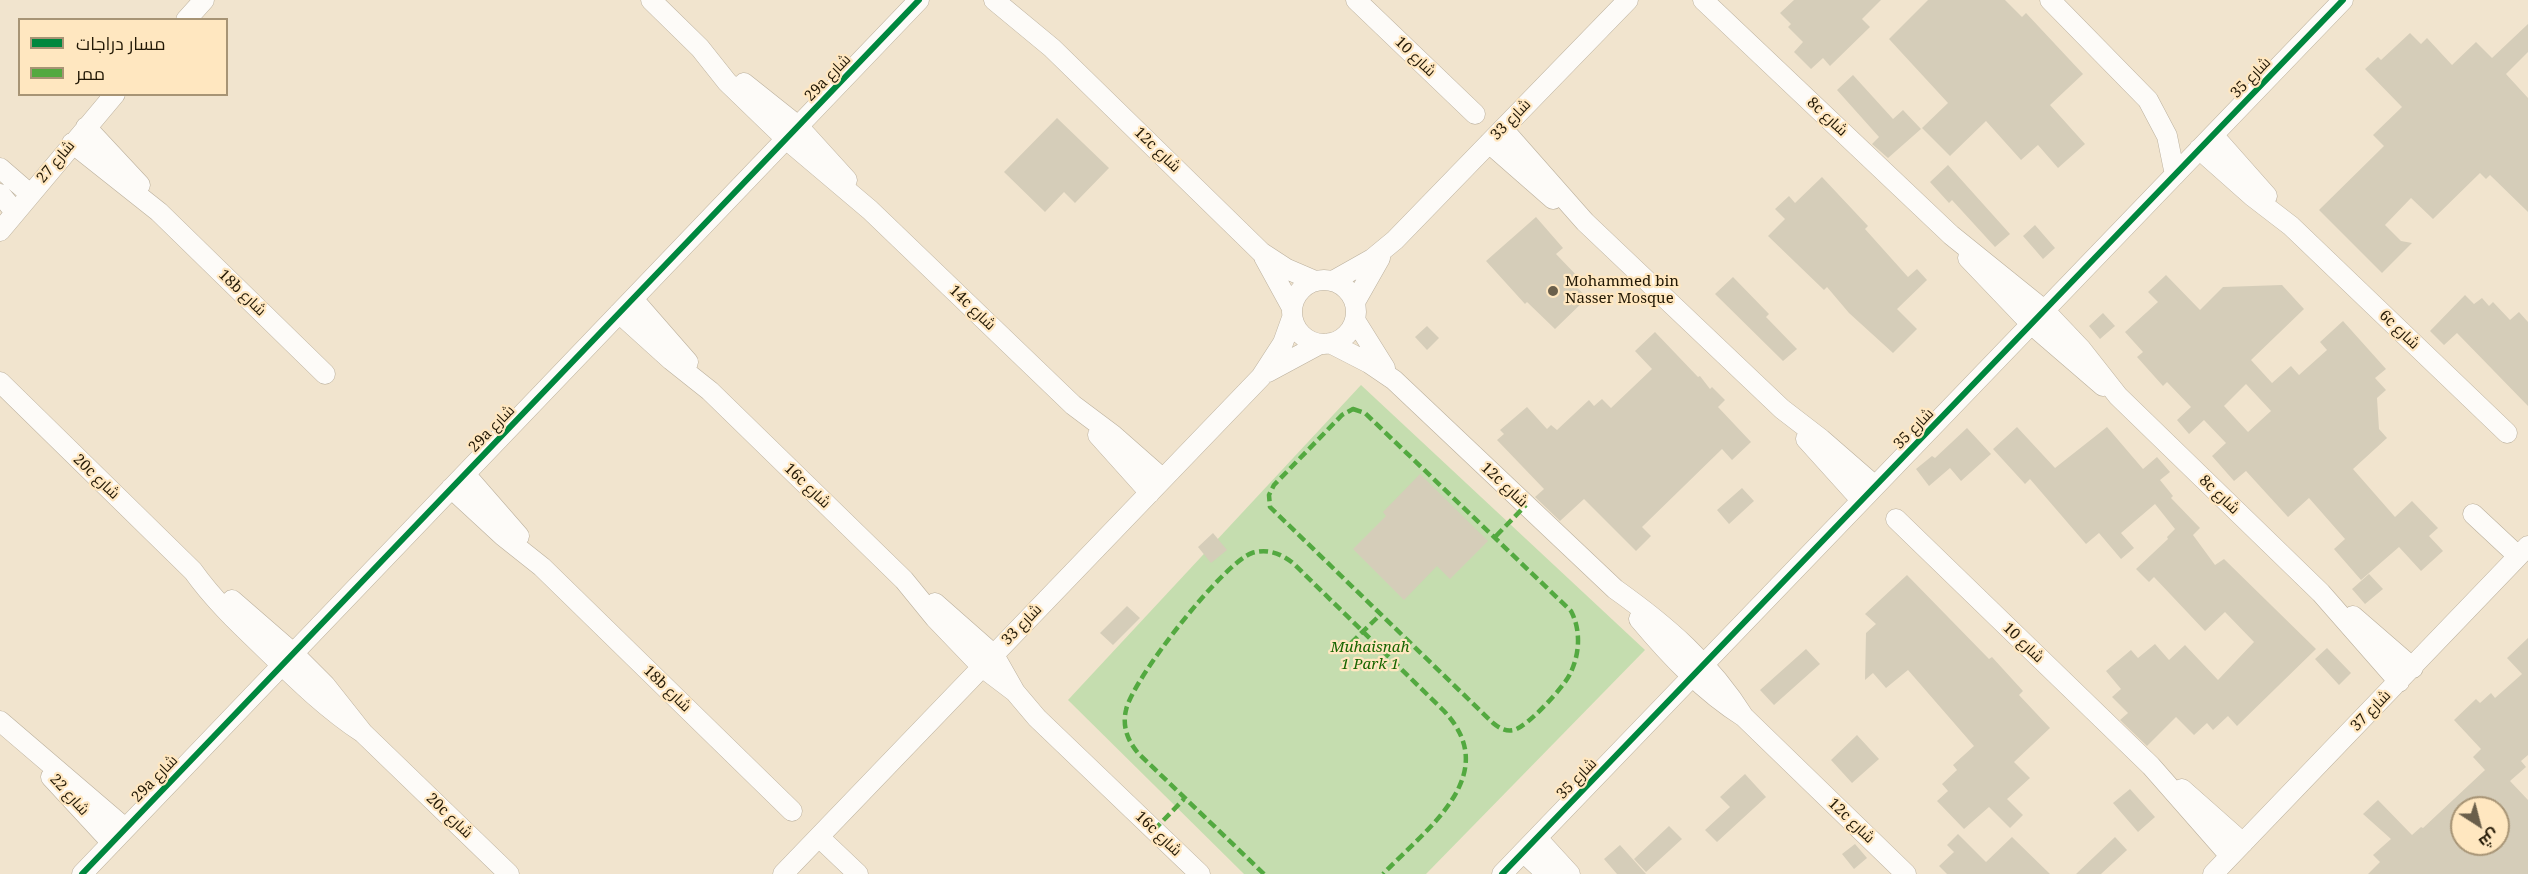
<!DOCTYPE html>
<meta charset="utf-8">
<style>
body{margin:0}
#map{position:relative;width:2528px;height:874px;overflow:hidden;background:#f1e4ce;font-family:"Noto Serif",Cairo,serif}
canvas{display:block}
.legend{position:absolute;left:18px;top:18px;width:210px;height:78px;box-sizing:border-box;background:#ffe7c0;border:2px solid #a79475;margin:0;padding:8px 10px;list-style:none;font-size:18px;color:#221805}
.legend li{display:flex;align-items:center;gap:12px;height:30px}
.legend b{width:30px;border:2px solid #a79475}
.north{position:absolute;left:2450px;top:796px;width:60px;height:60px;box-sizing:border-box;background:#ffe7c0;border:2px solid #a79475;border-radius:50%;rotate:144deg;font-size:16px;font-weight:700;line-height:24px;text-align:center;color:#221805}
.north::after{content:'';display:block;margin:auto;width:21px;height:27px;background:#6a5f4b;clip-path:polygon(50% 0,100% 100%,50% 72%,0 100%)}
</style>
<div id="map">
<canvas width="2528" height="874"></canvas>
<ul class="legend">
<li><b style="height:8px;background:#00873e"></b>مسار دراجات</li>
<li><b style="height:8px;background:#53a940"></b>ممر</li>
</ul>
<div class="north">ش</div>
</div>
<script>
const context = document.querySelector('canvas').getContext('2d');
context.lineJoin = 'round';
function fill(path, color) { context.fillStyle = color; context.fill(path, 'evenodd'); }
function trace(path, color, width, dash) { context.strokeStyle = color; context.lineWidth = width; context.lineCap = dash ? 'butt' : 'round'; context.setLineDash(dash || []); context.stroke(path); }
function label(font, color, halo, rows, align = 'center') {
  context.font = font + ' "Noto Serif",Cairo,serif'; context.lineWidth = 4.5; context.setLineDash([]); context.textBaseline = 'middle'; context.strokeStyle = halo; context.fillStyle = color; for (const [text, x, y, turn = 0] of rows) {
    context.save(); context.translate(x, y); context.rotate((+turn || 0) * Math.PI / 180); context.textAlign = isNaN(turn) ? turn : align; if (halo) context.strokeText(text, 0, 0); context.fillText(text, 0, 0); context.restore();
  }
}
fill(new Path2D(`
 M1361,385L1645,650L1426,874H1244L1068,700Z`), '#c5ddaf');
fill(new Path2D(`
 M1794,0H1881L1862,19L1870,27L1830,66L1823,58L1811,69L1794,52L1803,42L1788,27L1791,24L1780,13Z
 M1928,0H2005L2022,17L2026,13L2083,74L2050,105L2085,144L2058,168L2038,145L2021,160L1986,121L1950,156L1922,128L1948,103L1889,39Z
 M2528,24V52L2506,74L2528,98V212L2490,175L2486,179L2480,173L2433,219L2411,198L2385,225L2401,241L2412,243L2382,273L2319,210L2384,146L2373,135L2402,107L2365,69L2378,57L2381,60L2410,33L2421,44L2427,38L2452,65L2476,42L2492,58Z
 M1853,75L1893,119L1903,110L1921,129L1888,158L1872,144L1879,137L1837,90Z
 M1057,118L1109,168L1075,203L1064,192L1045,212L1004,172Z
 M1948,165L2010,234L1995,247L1952,200L1949,203L1930,182Z
 M1822,177L1868,226L1865,229L1908,277L1917,269L1927,280L1897,309L1917,329L1893,353L1849,313L1827,287L1824,290L1768,236L1785,219L1775,209L1789,196L1795,203Z
 M1536,217L1563,248L1556,254L1580,279L1574,284L1587,298L1555,329L1527,302L1525,304L1486,261Z
 M2035,225L2055,248L2043,259L2023,236Z
 M2166,275L2200,310L2223,287L2282,285L2304,309L2251,360L2272,383L2291,366L2299,375L2327,350L2320,342L2343,321L2386,369L2375,378L2386,390L2377,398L2379,429L2387,438L2353,469L2395,517L2412,501L2438,528L2429,536L2443,551L2421,571L2399,547L2361,580L2334,549L2345,539L2309,498L2288,517L2246,471L2234,481L2212,456L2226,443L2204,420L2189,434L2177,420L2191,407L2167,382L2163,386L2137,357L2143,352L2125,332L2158,302L2148,292ZM2246,384L2271,411L2248,432L2224,406Z
 M1733,277L1769,314L1766,317L1797,349L1783,361L1715,294Z
 M2465,295L2474,304L2482,298L2489,306L2493,302L2510,320L2519,312L2528,322V406L2457,333L2444,345L2430,331Z
 M2103,313L2115,326L2100,339L2089,326Z
 M1427,326L1439,338L1427,350L1415,337Z
 M1655,332L1698,377L1700,376L1710,389L1712,387L1725,400L1718,407L1751,442L1732,460L1722,449L1642,527L1651,536L1636,551L1584,499L1560,521L1535,497L1544,489L1497,440L1504,434L1500,430L1527,407L1547,429L1551,425L1557,430L1589,400L1594,406L1602,399L1611,408L1652,369L1635,351Z
 M2017,427L2055,468L2107,427L2143,469L2157,457L2170,472L2160,480L2173,496L2171,498L2200,528L2193,535L2215,565L2224,559L2316,649L2237,726L2228,716L2213,730L2207,723L2194,735L2176,717L2147,746L2120,720L2128,713L2112,697L2121,689L2106,671L2131,650L2138,658L2155,644L2169,660L2185,645L2218,680L2254,642L2225,612L2205,631L2154,577L2149,582L2136,569L2168,539L2167,537L2175,529L2155,504L2121,533L2134,548L2121,559L2099,533L2086,544L2030,479L2025,484L1993,449Z
 M1967,428L1991,454L1961,481L1950,468L1929,486L1916,469L1932,456L1935,458Z
 M1420,474L1488,541L1450,579L1437,566L1404,600L1353,549L1386,516L1383,512Z
 M1742,488L1754,501L1729,524L1717,510Z
 M1213,533L1227,550L1211,563L1198,547Z
 M2369,574L2383,589L2365,604L2352,589Z
 M1907,575L1989,659L1992,657L2023,691L2019,695L2050,728L2014,762L2030,778L2007,799L2023,815L2010,828L1989,807L1964,829L1937,801L1948,791L1942,784L1957,770L1953,765L1974,746L1908,670L1886,688L1873,673L1865,680L1866,633L1876,624L1865,614Z
 M1127,606L1140,618L1113,645L1100,633Z
 M2528,638V755L2521,761L2526,767L2510,781L2528,800V874H2368L2380,862L2373,855L2391,839L2363,814L2378,800L2412,835L2421,827L2423,828L2485,770L2473,757L2481,749L2454,720L2476,699L2480,703L2491,693L2495,698L2522,674L2507,658ZM2462,808H2498V844H2462Z
 M2327,648L2351,673L2339,685L2315,659Z
 M1806,649L1820,664L1774,705L1760,690Z
 M1857,735L1879,759L1852,783L1831,760Z
 M1745,774L1766,797L1717,842L1705,830L1730,807L1720,797Z
 M2130,789L2155,817L2138,832L2113,803Z
 M1669,826L1682,839L1646,872L1634,859Z
 M1958,834L1986,862L2012,837L2050,874H1947L1939,866L1954,852L1947,845Z
 M2115,837L2127,850L2101,874H2076Z
 M1855,844L1867,858L1854,869L1842,854Z
 M1620,845L1646,874H1617L1604,859Z`), '#d5cdb9');
const minor = new Path2D(`
 M651,0L700,48L727,82L786,139L870,210L1073,405L1113,435L1163,479
 M994,0L1052,48L1261,252L1287,269L1315,281
 M1356,0L1475,114
 M1703,0L1951,235L2044,310L2081,349L2118,396L2321,593L2399,682
 M2050,0L2148,100L2167,136L2175,175
 M186,20L204,0
 M744,83L798,126L847,180
 M86,127L140,185
 M1503,129L1585,222L1782,409L1821,439L1875,486
 M2213,135L2267,196
 M72,143L159,212L325,374
 M1489,143L1553,199
 M2199,149L2252,196L2291,226L2507,433
 M0,168L30,194
 M0,194L15,212
 M0,231L115,94
 M1264,257L1292,308
 M1968,258L2031,324L2103,386
 M1292 312a32 32 0 1 1 64 0a32 32 0 1 1-64 0Z
 M1333,281L1372,259L1395,240L1628,0
 M633,299L688,362
 M1355,302L1380,258
 M619,313L671,360L710,391L904,580L935,618L982,667L1015,692
 M1355,320L1385,368
 M1330,343L1369,363L1394,380L1615,589C1667,626 1710,663 1744,717
 M1268,372L1320,344
 M0,382L193,571C213,599 237,622 261,645C294,677 325,708 363,733
 M1098,435L1150,493
 M1806,439L1861,500
 M465,474L519,536
 M451,488L503,536L542,567L792,811
 M2473,514L2518,556
 M1896,519L2151,766L2230,856
 M232,600L293,653L325,685L363,733L509,874
 M935,603L994,655L1015,692L1037,718L1200,874
 M2353,616L2413,668
 M1639,619C1670,656 1703,691 1744,717L1906,874
 M0,721L125,828
 M51,777L112,843
 M2182,789L2243,843
 M819,837L858,874
 M1537,838L1570,874
 M1523,852L1547,874
 M82,874L919,0
 M783,874L1261,377L1283,343L1292,318
 M1502,874L2343,0
 M2213,874L2528,546`);
trace(minor, '#baaf9c', 21);
trace(minor, '#fdfbf8', 20);
trace(new Path2D(`
 M1353,409L1365,413L1571,611C1581,630 1580,654 1570,674C1564,687 1527,727 1514,730C1506,732 1499,728 1493,723L1270,507L1269,495L1274,485L1342,415Z
 M1496,536L1526,505
 M1351,643L1380,615
 M1154,830L1184,799
 M1264,874L1138,753C1128,741 1122,727 1126,710C1132,680 1223,563 1252,553C1268,548 1282,554 1294,564L1444,711C1504,775 1426,829 1383,874`), '#53a940', 4.5, [9, 4.5]);
trace(new Path2D(`
 M82,874L919,0
 M1502,874L2343,0`), '#00873e', 6);
for (const [x, y, r, color] of [
 [1553,291,6,"#6a5f4b"]
]) { const dot = new Path2D(); dot.arc(x, y, r, 0, 2 * Math.PI); context.fillStyle = color; context.fill(dot); trace(dot, '#ffe7c0', 2); }
label('15px', '#221805', '#ffe7c0', [
 ["شارع 10",1415,57,44],
 ["29a شارع",828,78,-46],
 ["شارع 35",2251,78,-46],
 ["8c شارع",1827,117,43],
 ["شارع 33",1511,120,-46],
 ["12c شارع",1157,150,44],
 ["شارع 27",56,162,-50],
 ["18b شارع",242,293,44],
 ["14c شارع",972,308,44],
 ["6c شارع",2399,330,44],
 ["29a شارع",492,429,-46],
 ["شارع 35",1914,429,-46],
 ["20c شارع",96,477,44],
 ["12c شارع",1504,485,43],
 ["16c شارع",807,486,44],
 ["8c شارع",2219,495,44],
 ["شارع 33",1022,625,-46],
 ["شارع 10",2023,643,44],
 ["18b شارع",667,689,44],
 ["شارع 37",2371,711,-46],
 ["29a شارع",155,779,-46],
 ["شارع 35",1577,779,-46],
 ["شارع 22",69,795,48],
 ["20c شارع",449,816,44],
 ["12c شارع",1851,821,44],
 ["16c شارع",1158,834,44]
]);
label('15px', '#221805', '#ffe7c0', [
 ["Mohammed bin",1565,282],
 ["Nasser Mosque",1565,299]
], 'left');
label('italic 15px', '#186500', '#ffe7c0', [
 ["Muhaisnah",1370,648],
 ["1 Park 1",1370,665]
]);
</script>
